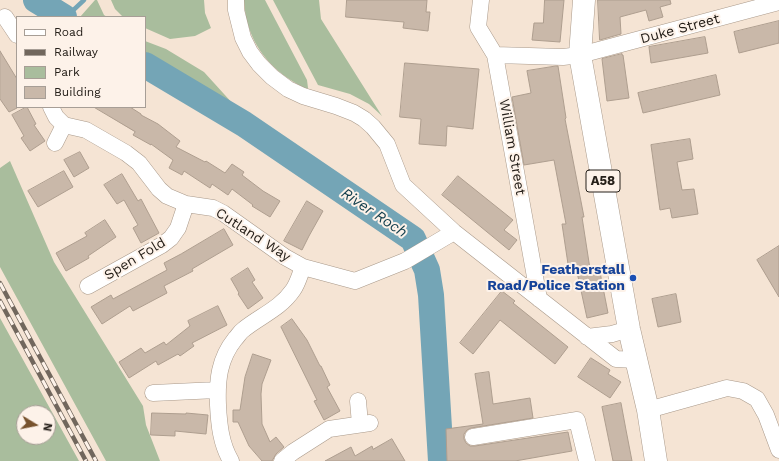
<!DOCTYPE html>
<style>
body{margin:0}
#map{position:relative;width:779px;height:461px;overflow:hidden;background:#f5e4d4;font-family:"Work Sans",sans-serif}
canvas{display:block}
.legend{position:absolute;left:16px;top:16px;width:130px;height:92px;box-sizing:border-box;background:#fdf2e9;border:1px solid #a79e96;margin:0;padding:5px 7px;list-style:none;font-size:12px;color:#26201a}
.legend li{display:flex;align-items:center;gap:8px;height:20px}
.legend b{width:20px;border:1px solid #a79e96}
.north{position:absolute;left:16px;top:405px;width:40px;height:40px;box-sizing:border-box;background:#fdf2e9;border:1px solid #a79e96;border-radius:50%;rotate:100deg;font-size:11px;font-weight:700;line-height:16px;text-align:center;color:#26201a}
.north::after{content:'';display:block;margin:auto;width:14px;height:18px;background:#77522d;clip-path:polygon(50% 0,100% 100%,50% 72%,0 100%)}
</style>
<div id="map">
<canvas width="779" height="461"></canvas>
<ul class="legend">
<li><b style="height:5px;background:#fff"></b>Road</li>
<li><b style="height:5px;background:#71675d"></b>Railway</li>
<li><b style="height:11px;background:#a9bd9d"></b>Park</li>
<li><b style="height:11px;background:#c9b8a9"></b>Building</li>
</ul>
<div class="north">N</div>
</div>
<script>
const context = document.querySelector('canvas').getContext('2d');
context.lineJoin = 'round';
function fill(path, color) { context.fillStyle = color; context.fill(path, 'evenodd'); }
function trace(path, color, width, dash) { context.strokeStyle = color; context.lineWidth = width; context.lineCap = dash ? 'butt' : 'round'; context.setLineDash(dash || []); context.stroke(path); }
function label(font, color, halo, rows, align = 'center') {
  context.font = font + ' "Work Sans",sans-serif'; context.lineWidth = 4; context.setLineDash([]); context.textBaseline = 'middle'; context.strokeStyle = halo; context.fillStyle = color; for (const [text, x, y, turn = 0] of rows) {
    context.save(); context.translate(x, y); context.rotate((+turn || 0) * Math.PI / 180); context.textAlign = isNaN(turn) ? turn : align; if (halo) context.strokeText(text, 0, 0); context.fillText(text, 0, 0); context.restore();
  }
}
fill(new Path2D(`
 M95,0H97L104,15L107,17H80Z
 M111,0H204L205,13L211,28L195,36L170,39L145,28V17H123L115,9Z
 M244,0H265L307,80L308,88L307,89C279,76 257,55 248,25C245,17 245,8 244,0Z
 M273,0H319L321,19L382,116L369,104L350,94L318,85Z
 M145,41L166,49L204,72L234,105L230,110L145,59Z
 M10,161L54,262L143,406L146,425L160,461H106L0,267V168Z
 M0,318L79,461H0ZM24,413H48V437H24Z`), '#a9bd9d');
trace(new Path2D(`
 M66,17L84,0`), '#74a5b6', 4.5);
trace(new Path2D(`
 M36,0L64,17
 M145,65L244,124L413,239L427,270L431,295L441,461`), '#74a5b6', 26);
const building = new Path2D(`
 M347,0H427L426,12H430L428,31L403,28L404,22L346,17Z
 M545,0H564L560,42L532,40L534,23H543Z
 M598,0H670L671,4L660,7L663,17L649,21L646,10L620,17L621,34L600,40Z
 M779,21V43L739,53L734,32Z
 M705,37L708,53L651,63L649,47Z
 M0,51L17,79V108L9,112L0,99Z
 M622,54V55H623L629,98L607,101L602,59Z
 M405,63L479,69L473,129L447,126L446,146L419,144L421,119L400,117Z
 M556,66H558L566,118L565,119L584,217H582L590,269L599,267L608,313L587,318L575,263L568,264L562,224H566L554,160L524,165L512,97L531,93L527,71Z
 M716,75L720,95L643,113L638,93Z
 M27,107L36,124L34,125L45,141L30,151L21,138L24,136L12,115Z
 M94,107H130L141,114V115L158,124L180,141L176,147L205,162L206,161L225,173L232,164L244,172L242,175L263,191L280,201L270,217L252,206L253,205L232,189L228,195L212,184L210,188L184,171L182,175L169,168L173,160L151,144V145L133,135L135,132Z
 M690,139L693,159L677,162L682,190L694,189L698,214L672,218L670,208L660,210L651,145Z
 M80,152L89,168L74,177L64,160Z
 M64,171L73,187L38,207L28,191Z
 M122,174L138,201L141,199L159,233L141,243L133,228L138,225L124,200L117,204L104,185Z
 M458,176L513,220L504,230L517,240L509,250L442,195Z
 M307,201L323,211L309,236L302,250L284,241Z
 M105,220L116,237L88,256L89,258L66,271L56,253L87,236L85,233Z
 M224,229L233,245L192,269L193,271L164,286L167,293L133,311L130,306L102,324L91,307L111,295L113,299L167,270L164,263L181,254Z
 M779,246V297L757,260Z
 M248,268L255,280L252,282L263,298L248,309L238,294L239,293L231,279Z
 M502,291L515,301L513,303L568,347L555,364L500,320L473,354L460,343Z
 M676,294L681,322L658,327L652,299Z
 M218,306L227,325L192,343L194,346L180,356L178,354L158,365L156,361L129,378L119,362L141,348L145,353L164,342L166,345L190,326L188,321Z
 M292,319L307,340L320,366H321L330,385L327,387L340,411L324,420L314,401L317,400L281,327Z
 M253,354L271,360L262,384L261,394L262,424L270,442L276,437L284,447L276,454L272,461H262L249,446L238,422H233V410H240L245,377Z
 M591,358L610,370L608,374L621,382L610,398L578,377Z
 M489,372L493,404L530,398L533,418L471,428L467,430L464,434V439L466,443L470,446H475L568,432L572,451L515,461H447L446,429L483,424L475,374Z
 M621,403L626,430L632,461H613L602,407Z
 M152,413L186,414V413L208,415L206,434L175,431V436L151,435Z
 M392,439L405,461H325L351,447L355,456L372,446L373,449Z`);
fill(building, '#c9b8a9');
trace(building, '#ae9e8f', 1);
const street = new Path2D(`
 M236,0V10L243,38L250,52L259,64L272,77L288,89L303,96L336,106L354,113L364,119L373,127L387,144L403,185L454,232L616,359L636,360
 M481,0L478,27L495,55L539,299
 M5,17L17,35
 M495,55L563,57L580,55L779,2
 M51,107L56,117L64,125L86,130L126,153L139,163L159,189L167,196L186,204L213,208L223,213L285,257L303,267L355,281L405,261L454,232
 M55,143L64,125
 M88,286L162,245L171,238L178,228L186,204
 M587,337L612,334L629,329
 M153,393L217,390
 M358,401L360,424
 M648,410L727,388L743,391L757,399L766,415L779,450
 M473,437L577,420L587,461
 M231,461C221,444 219,425 218,405C217,380 219,359 235,339C238,336 240,332 243,330C260,316 280,309 293,290C298,283 300,274 303,267
 M282,461L293,452L329,429L370,423`);
const highway = new Path2D(`
 M584,0L580,55L629,329L648,410L656,461`);
trace(street, '#a9998a', 17);
trace(highway, '#a9998a', 23);
trace(street, '#fff', 16);
trace(highway, '#fff', 22);
const rail = new Path2D(`
 M0,283L96,461
 M0,301L86,461`);
trace(rail, '#71675d', 4.5);
trace(rail, '#fdf2e9', 3, [9]);
for (const [x, y, r, color] of [
 [633,278,4,"#1a4fb4"]
]) { const dot = new Path2D(); dot.arc(x, y, r, 0, 2 * Math.PI); context.fillStyle = color; context.fill(dot); trace(dot, '#fdf2e9', 1.5); }
for (const [x, y, w] of [
 [603,181,34]
]) { const box = new Path2D(); box.roundRect(x - w / 2, y - 11, w, 22, 3); context.fillStyle = '#fdf2e9'; context.fill(box); trace(box, '#26201a', 1); }
label('bold 13px', '#26201a', null, [
 ["A58",603,181]
]);
label('14px', '#26201a', '#fdf2e9', [
 ["Duke Street",680,29,-15],
 ["William Street",512,147,80],
 ["Cutland Way",253,235,33],
 ["Spen Fold",135,259,-31]
]);
label('bold 14px', '#164399', '#fdf2e9', [
 ["Featherstall",625,270],
 ["Road/Police Station",625,286]
], 'right');
label('italic 15px', '#123e4c', '#fdf2e9', [
 ["River Roch",374,213,34]
]);
</script>
